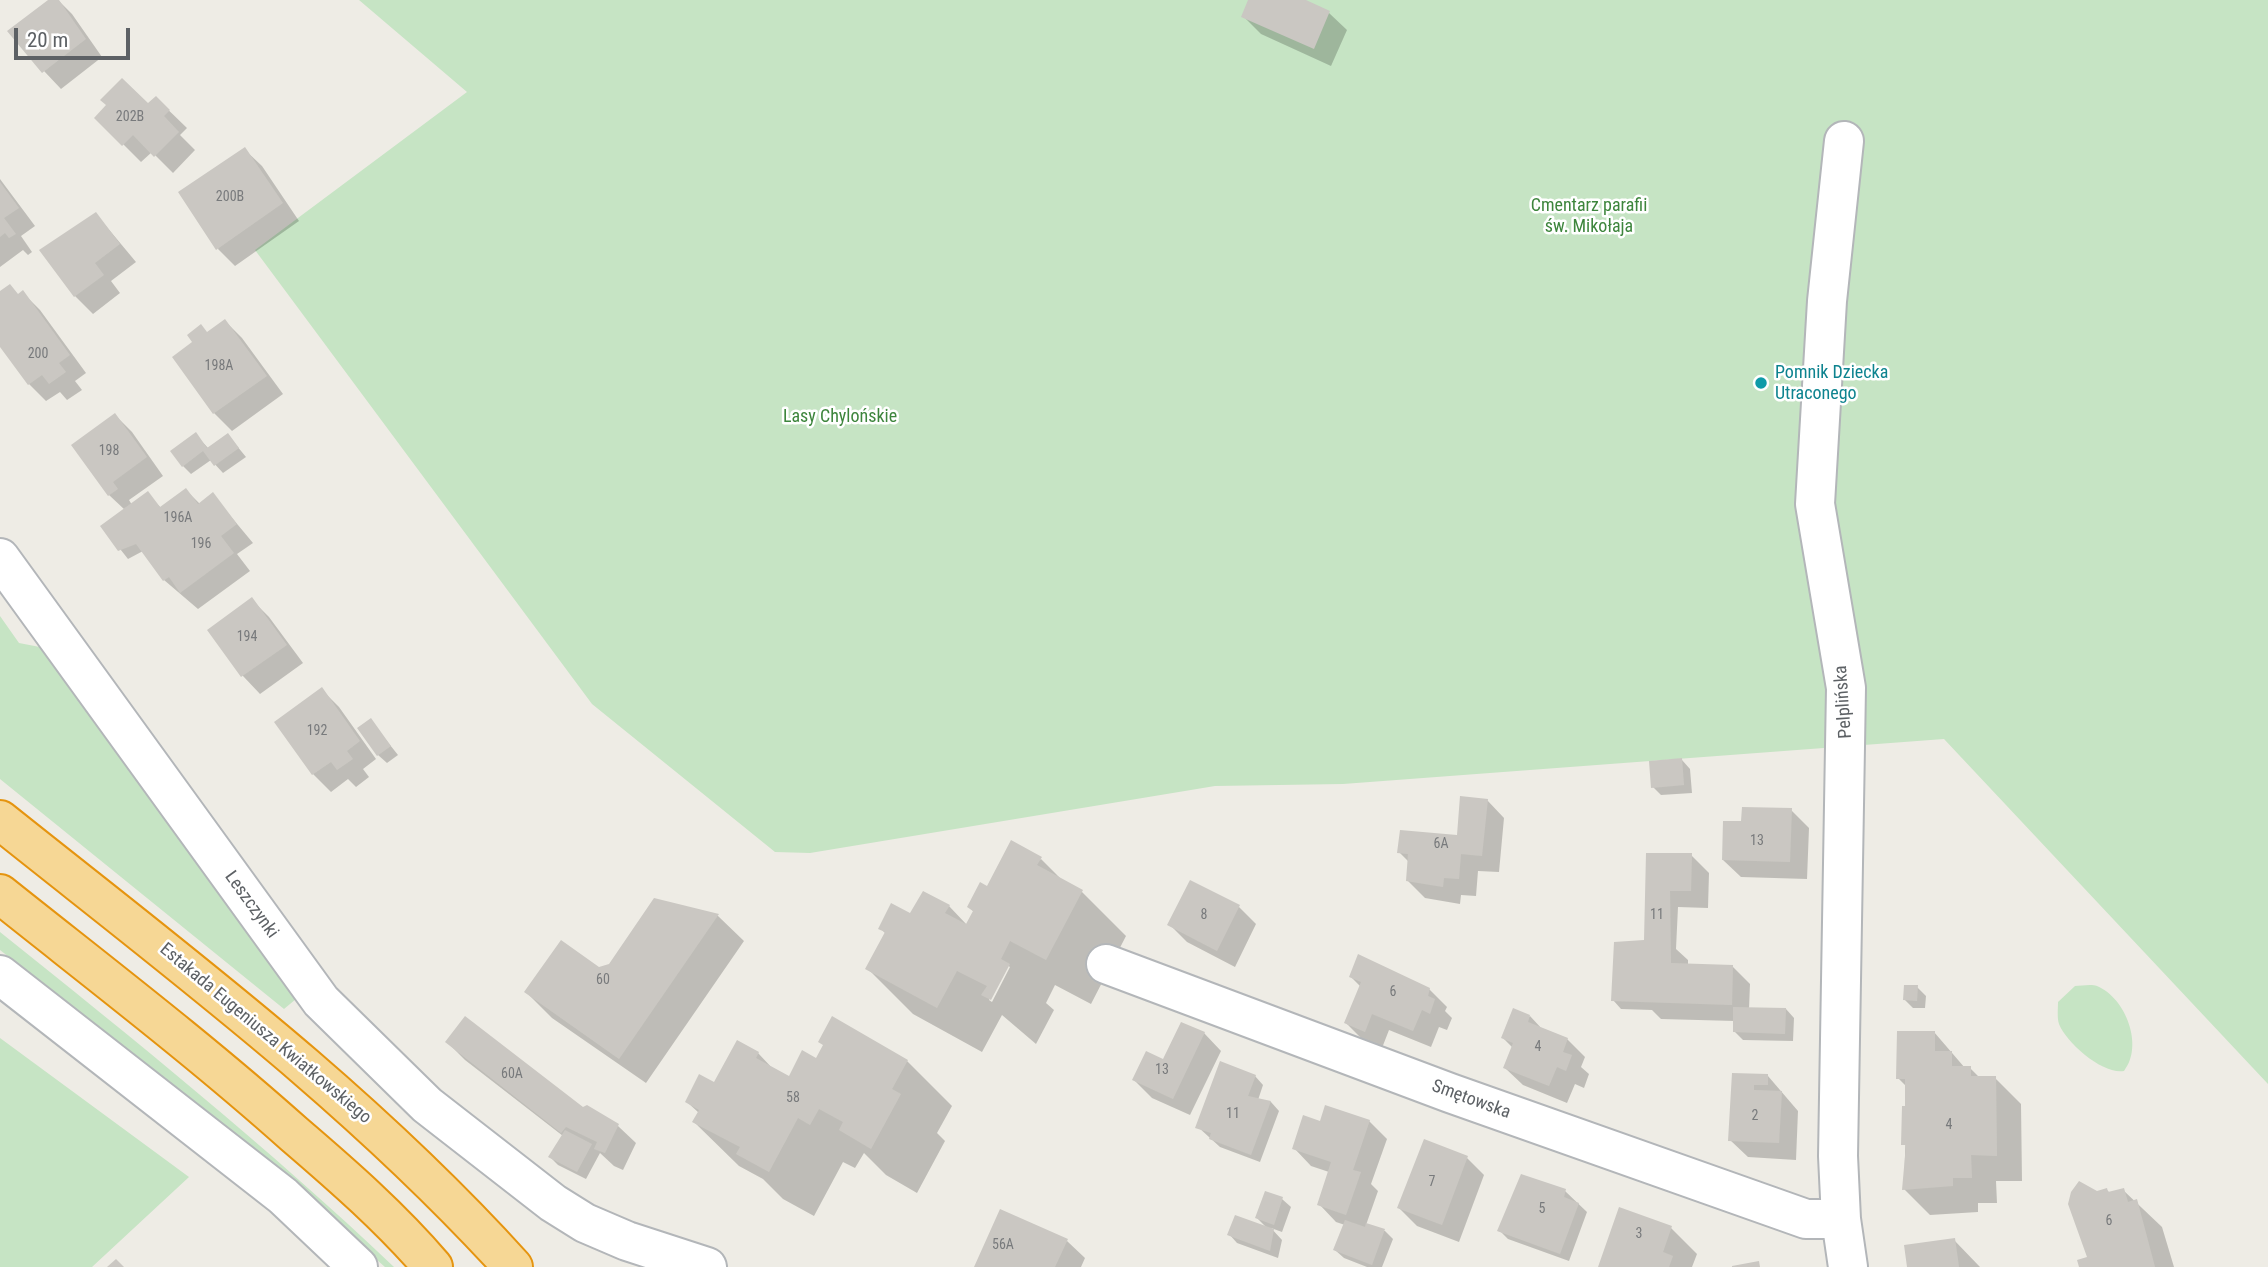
<!DOCTYPE html>
<meta charset="utf-8">
<style>
body{margin:0}
#map{position:relative;width:2268px;height:1267px;overflow:hidden;background:#eeece5;font-family:"Roboto Condensed",sans-serif}
canvas{display:block}
.scale{position:absolute;left:14px;top:28px;width:116px;height:32px;box-sizing:border-box;border:4px solid #5d6165;border-top:0;padding-left:9px;font-size:21px;line-height:24px;white-space:nowrap;color:#5d6165;-webkit-text-stroke:5px #fff;paint-order:stroke}
</style>
<div id="map">
<canvas width="2268" height="1267"></canvas>
<div class="scale">20 m</div>
</div>
<script>
const context = document.querySelector('canvas').getContext('2d');
context.lineJoin = 'round';
function fill(path, color) { context.fillStyle = color; context.fill(path, 'evenodd'); }
function trace(path, color, width, dash) { context.strokeStyle = color; context.lineWidth = width; context.lineCap = dash ? 'butt' : 'round'; context.setLineDash(dash || []); context.stroke(path); }
function label(font, color, halo, rows, align = 'center') {
  context.font = font + ' "Roboto Condensed",sans-serif'; context.lineWidth = 5; context.setLineDash([]); context.textBaseline = 'middle'; context.strokeStyle = halo; context.fillStyle = color; for (const [text, x, y, turn = 0] of rows) {
    context.save(); context.translate(x, y); context.rotate((+turn || 0) * Math.PI / 180); context.textAlign = isNaN(turn) ? turn : align; if (halo) context.strokeText(text, 0, 0); context.fillText(text, 0, 0); context.restore();
  }
}
fill(new Path2D(`
 M359,0H2268V1084L1944,739L1343,784L1215,786L810,853L775,852L592,704L255,250L467,92Z
 M0,616L19,643L45,648L296,999L284,1009L0,779Z
 M0,932C135,1040 269,1148 394,1267H385L225,1126L0,950Z
 M2075,986C2081,986 2091,984 2097,986C2126,998 2144,1046 2124,1071C2104,1075 2067,1044 2059,1024C2057,1018 2058,1008 2058,1002Z
 M0,1038L189,1177L92,1267H0Z`), '#c6e4c4');
fill(new Path2D(`
 M51,0H58L72,14L102,57L61,89L44,71Z
 M1250,0H1301L1329,13L1347,30L1331,66L1261,34L1243,16Z
 M156,98L187,128L180,135L195,150L173,173L152,152L141,162L97,118L109,106H148Z
 M244,149L262,166L299,221L235,266L218,249Z
 M0,179L35,226L21,236L32,252L28,255L23,250L0,267Z
 M96,214L136,262L111,281L120,293L93,314L75,296L42,251Z
 M0,293L19,295L23,293L40,310L86,373L75,381L82,390L67,400L60,392L46,401L29,384L0,344Z
 M225,321L242,338L283,394L232,431L214,413L174,357Z
 M115,415L132,432L163,476L129,500L132,505L148,494L161,508L186,490L200,504L213,495L253,543L237,554L250,571L198,609L164,580L143,551L128,559L102,526L125,510L109,495Z
 M196,435L209,449L228,435L246,457L223,473L211,460L191,474L183,466Z
 M251,599L269,617L303,663L260,694L243,676L209,630Z
 M322,690L339,707L376,759L363,769L369,777L356,787L348,779L331,792L313,774Z
 M371,721L398,755L387,763L378,755Z
 M1682,760L1690,769L1692,793L1661,795L1653,787Z
 M1487,800L1504,818L1499,872L1478,871L1476,896L1461,895L1460,904L1425,898L1407,880L1409,862L1399,852L1458,837Z
 M1791,810L1809,828L1807,879L1741,877L1723,860L1743,823Z
 M1648,855H1691L1709,873L1708,908L1678,907L1676,949L1688,960V965L1733,967L1750,984L1749,1009H1786L1794,1018L1793,1041L1743,1040L1735,1032V1021L1661,1019L1652,1010L1621,1009L1613,1000L1645,944Z
 M1041,859L1063,881L1081,891L1126,936L1091,1004L1055,985L1046,1003L1054,1010L1036,1044L1002,1015L982,1052L913,1014L868,969L886,934L880,928L911,916L949,906L967,925L974,912L969,907L987,888ZM1007,965L1010,967L992,1002L989,1000Z
 M655,900L718,916L744,941L646,1083L552,1018L526,992L610,965Z
 M1239,907L1256,924L1235,967L1187,942L1169,924Z
 M1351,977L1429,989L1447,1007L1445,1011L1452,1018L1447,1030L1439,1027L1431,1047L1389,1030L1382,1048L1363,1040L1346,1023L1361,987Z
 M1917,987L1926,996L1925,1008H1913L1904,999Z
 M1530,1016L1543,1030L1567,1039L1585,1057L1581,1067L1589,1074L1584,1088L1575,1084L1567,1103L1523,1085L1505,1068L1513,1048L1503,1038Z
 M1934,1032L1965,1068H1970L1980,1078H1995L2021,1104L2022,1181H1996L1997,1203H1978V1212L1930,1215L1904,1189L1907,1087L1898,1078Z
 M1204,1033L1221,1051L1190,1115L1152,1098L1134,1080Z
 M447,1042L618,1126L636,1143L623,1170L614,1166L600,1153L586,1179L558,1165L550,1157L563,1136L465,1060Z
 M758,1053L774,1070L790,1078L817,1060L907,1061L952,1106L937,1133L945,1141L917,1193L886,1175L864,1153L855,1168L843,1162L814,1216L783,1199L763,1179L739,1166L694,1122L699,1113L687,1102Z
 M1734,1074L1768,1076L1798,1111L1796,1160L1748,1157L1730,1140Z
 M1255,1076L1263,1085L1258,1100L1271,1102L1279,1111L1260,1162L1220,1147L1198,1127Z
 M1369,1121L1387,1139L1371,1184L1378,1191L1366,1225L1385,1231L1393,1239L1382,1267H1367L1344,1258L1335,1250L1345,1225L1336,1222L1319,1204L1329,1172L1311,1166L1294,1148L1321,1123Z
 M1467,1158L1484,1175L1459,1242L1417,1226L1399,1208Z
 M2107,1190L2110,1193L2123,1190L2162,1227L2174,1267H2081L2090,1258L2096,1193Z
 M1565,1191L1587,1212L1569,1261L1508,1239L1499,1230Z
 M1282,1199L1291,1207L1282,1232L1271,1228L1282,1240L1278,1258L1237,1243L1229,1234L1268,1229L1257,1218Z
 M1671,1228L1697,1254L1692,1267H1600Z
 M1954,1240L1980,1267H1908Z
 M1067,1241L1085,1258L1081,1267H976Z`), '#0003');
fill(new Path2D(`
 M48,0H59L86,39L42,73L7,31Z
 M1248,0H1306L1330,11L1314,49L1241,17Z
 M122,78L148,103L156,96L170,110L164,116L179,132L154,157L133,135L122,146L94,118L106,105L100,100Z
 M245,147L283,203L216,250L178,192Z
 M0,182L19,208L4,218L16,234L9,238L5,233L0,237Z
 M96,212L120,244L95,263L104,275L74,297L39,250Z
 M10,284L18,294L23,290L70,355L59,363L66,372L49,384L42,375L28,385L0,347V291Z
 M225,319L267,376L213,414L172,357L192,342L187,335L201,324L207,332Z
 M115,413L147,457L113,482L118,489L108,496L71,445Z
 M196,432L207,448L228,433L239,448L214,466L203,451L182,467L170,451Z
 M186,488L198,504L213,492L237,524L221,536L234,553L180,593L169,577L163,581L136,544L118,551L100,526L148,491L160,507Z
 M252,597L287,645L241,677L207,630Z
 M322,687L360,741L347,751L353,759L337,770L331,762L312,775L274,722Z
 M371,718L391,746L377,756L357,728Z
 M1682,758L1684,785L1651,788L1649,761Z
 M1460,796L1488,799L1482,856L1461,854L1459,879L1444,878L1443,887L1406,881L1408,854L1397,853L1400,830L1457,835Z
 M1742,807L1792,808L1790,862L1722,860L1723,821H1741Z
 M1011,840L1042,857L1037,865L1083,890L1046,960L1010,941L1001,959L1010,964L991,1000L981,995L987,986L957,971L937,1008L865,969L885,932L878,929L891,903L910,913L923,891L950,905L945,913L966,924L973,911L967,907L980,882L987,886Z
 M1646,853H1692L1691,891H1670L1671,963L1733,965L1732,1005L1611,1001L1614,942L1644,940Z
 M1190,880L1240,905L1217,951L1167,925Z
 M654,898L719,914L619,1059L524,992L561,940L599,967L609,964Z
 M1358,954L1430,988L1428,996L1435,999L1430,1014L1422,1010L1413,1031L1372,1014L1365,1032L1344,1023L1361,982L1349,977Z
 M1904,985H1918L1917,1001L1903,1000Z
 M1733,1007L1786,1008L1785,1034L1733,1032Z
 M1513,1008L1530,1015L1528,1022L1568,1038L1563,1052L1572,1055L1566,1071L1557,1067L1549,1086L1503,1068L1513,1043L1501,1038Z
 M465,1016L583,1107L587,1105L619,1124L605,1153L594,1149L597,1142L566,1127L561,1133L445,1042Z
 M832,1016L908,1060L892,1089L901,1094L871,1149L839,1130L843,1122L819,1109L810,1125L798,1118L769,1172L736,1154L740,1147L692,1122L699,1110L685,1102L699,1074L714,1082L737,1040L759,1052L756,1058L789,1076L802,1050L816,1058L823,1045L818,1042Z
 M1181,1022L1205,1032L1173,1099L1132,1080L1146,1051L1163,1059Z
 M1897,1031H1935V1051H1952V1066H1971V1076H1996L1997,1156L1971,1155L1972,1178H1953V1186L1902,1190L1906,1145H1901L1902,1106H1905V1079H1896Z
 M1220,1061L1256,1075L1248,1096L1271,1101L1251,1155L1209,1139L1211,1133L1195,1128Z
 M1732,1073L1768,1074V1085H1754V1090L1782,1091L1779,1143L1728,1141Z
 M1325,1105L1370,1120L1353,1170L1361,1172L1346,1215L1317,1205L1331,1162L1292,1149L1303,1115L1320,1121Z
 M565,1130L592,1144L577,1172L548,1157Z
 M1424,1139L1468,1156L1442,1225L1397,1208Z
 M1521,1174L1566,1189L1564,1197L1579,1203L1560,1254L1497,1231Z
 M2079,1181L2097,1191L2107,1188L2108,1192L2124,1188L2128,1202L2137,1199L2155,1267H2079L2077,1260L2087,1257L2068,1204L2071,1192Z
 M1265,1191L1283,1197L1274,1225L1255,1218Z
 M1619,1207L1672,1226L1663,1252L1673,1256L1669,1267H1598Z
 M1000,1209L1068,1239L1055,1267H974Z
 M1235,1215L1274,1229L1270,1251L1227,1235Z
 M1345,1220L1365,1227L1366,1223L1385,1229L1372,1265L1333,1250Z
 M1955,1238L1959,1267H1907L1904,1245Z
 M116,1259L124,1267H107Z
 M1759,1261L1760,1267H1732V1266Z`), '#cac7c2');
const minor = new Path2D(`
 M1844,141L1827,301L1815,504L1846,688L1838,1156L1841,1219L1848,1267
 M0,558L321,1001L427,1105L553,1203L585,1223L627,1241L707,1267
 M1106,964L1450,1093L1806,1219H1841
 M0,975L283,1196L358,1267`);
const highway = new Path2D(`
 M0,820C179,963 358,1096 513,1267
 M0,894C99,973 200,1050 294,1134C343,1176 391,1218 433,1267`);
trace(minor, '#b3b6b9', 42);
trace(highway, '#e5940f', 42);
trace(minor, '#fff', 38);
trace(highway, '#f6d795', 38);
for (const [x, y, r, color] of [
 [1761,383,7,"#0f9aa8"]
]) { const dot = new Path2D(); dot.arc(x, y, r, 0, 2 * Math.PI); context.fillStyle = color; context.fill(dot); trace(dot, '#fff', 2.5); }
label('14px', '#787a7c', null, [
 ["202B",130,117],
 ["200B",230,197],
 ["200",38,354],
 ["198A",219,366],
 ["198",109,451],
 ["196A",178,518],
 ["196",201,544],
 ["194",247,637],
 ["192",317,731],
 ["13",1757,841],
 ["6A",1441,844],
 ["8",1204,915],
 ["11",1657,915],
 ["60",603,980],
 ["6",1393,992],
 ["4",1538,1047],
 ["13",1162,1070],
 ["60A",512,1074],
 ["58",793,1098],
 ["11",1233,1114],
 ["2",1755,1116],
 ["4",1949,1125],
 ["7",1432,1182],
 ["5",1542,1209],
 ["6",2109,1221],
 ["3",1639,1234],
 ["56A",1003,1245]
]);
label('18px', '#3d853c', '#fff', [
 ["Cmentarz parafii",1589,206],
 ["św. Mikołaja",1589,227],
 ["Lasy Chylońskie",840,417]
]);
label('18px', '#0d838f', '#fff', [
 ["Pomnik Dziecka",1775,373],
 ["Utraconego",1775,394]
], 'left');
label('18px', '#5d6165', '#fff', [
 ["Pelplińska",1844,702,-94],
 ["Leszczynki",251,905,54],
 ["Estakada Eugeniusza Kwiatkowskiego",265,1034,40],
 ["Smętowska",1471,1100,20]
]);
</script>
